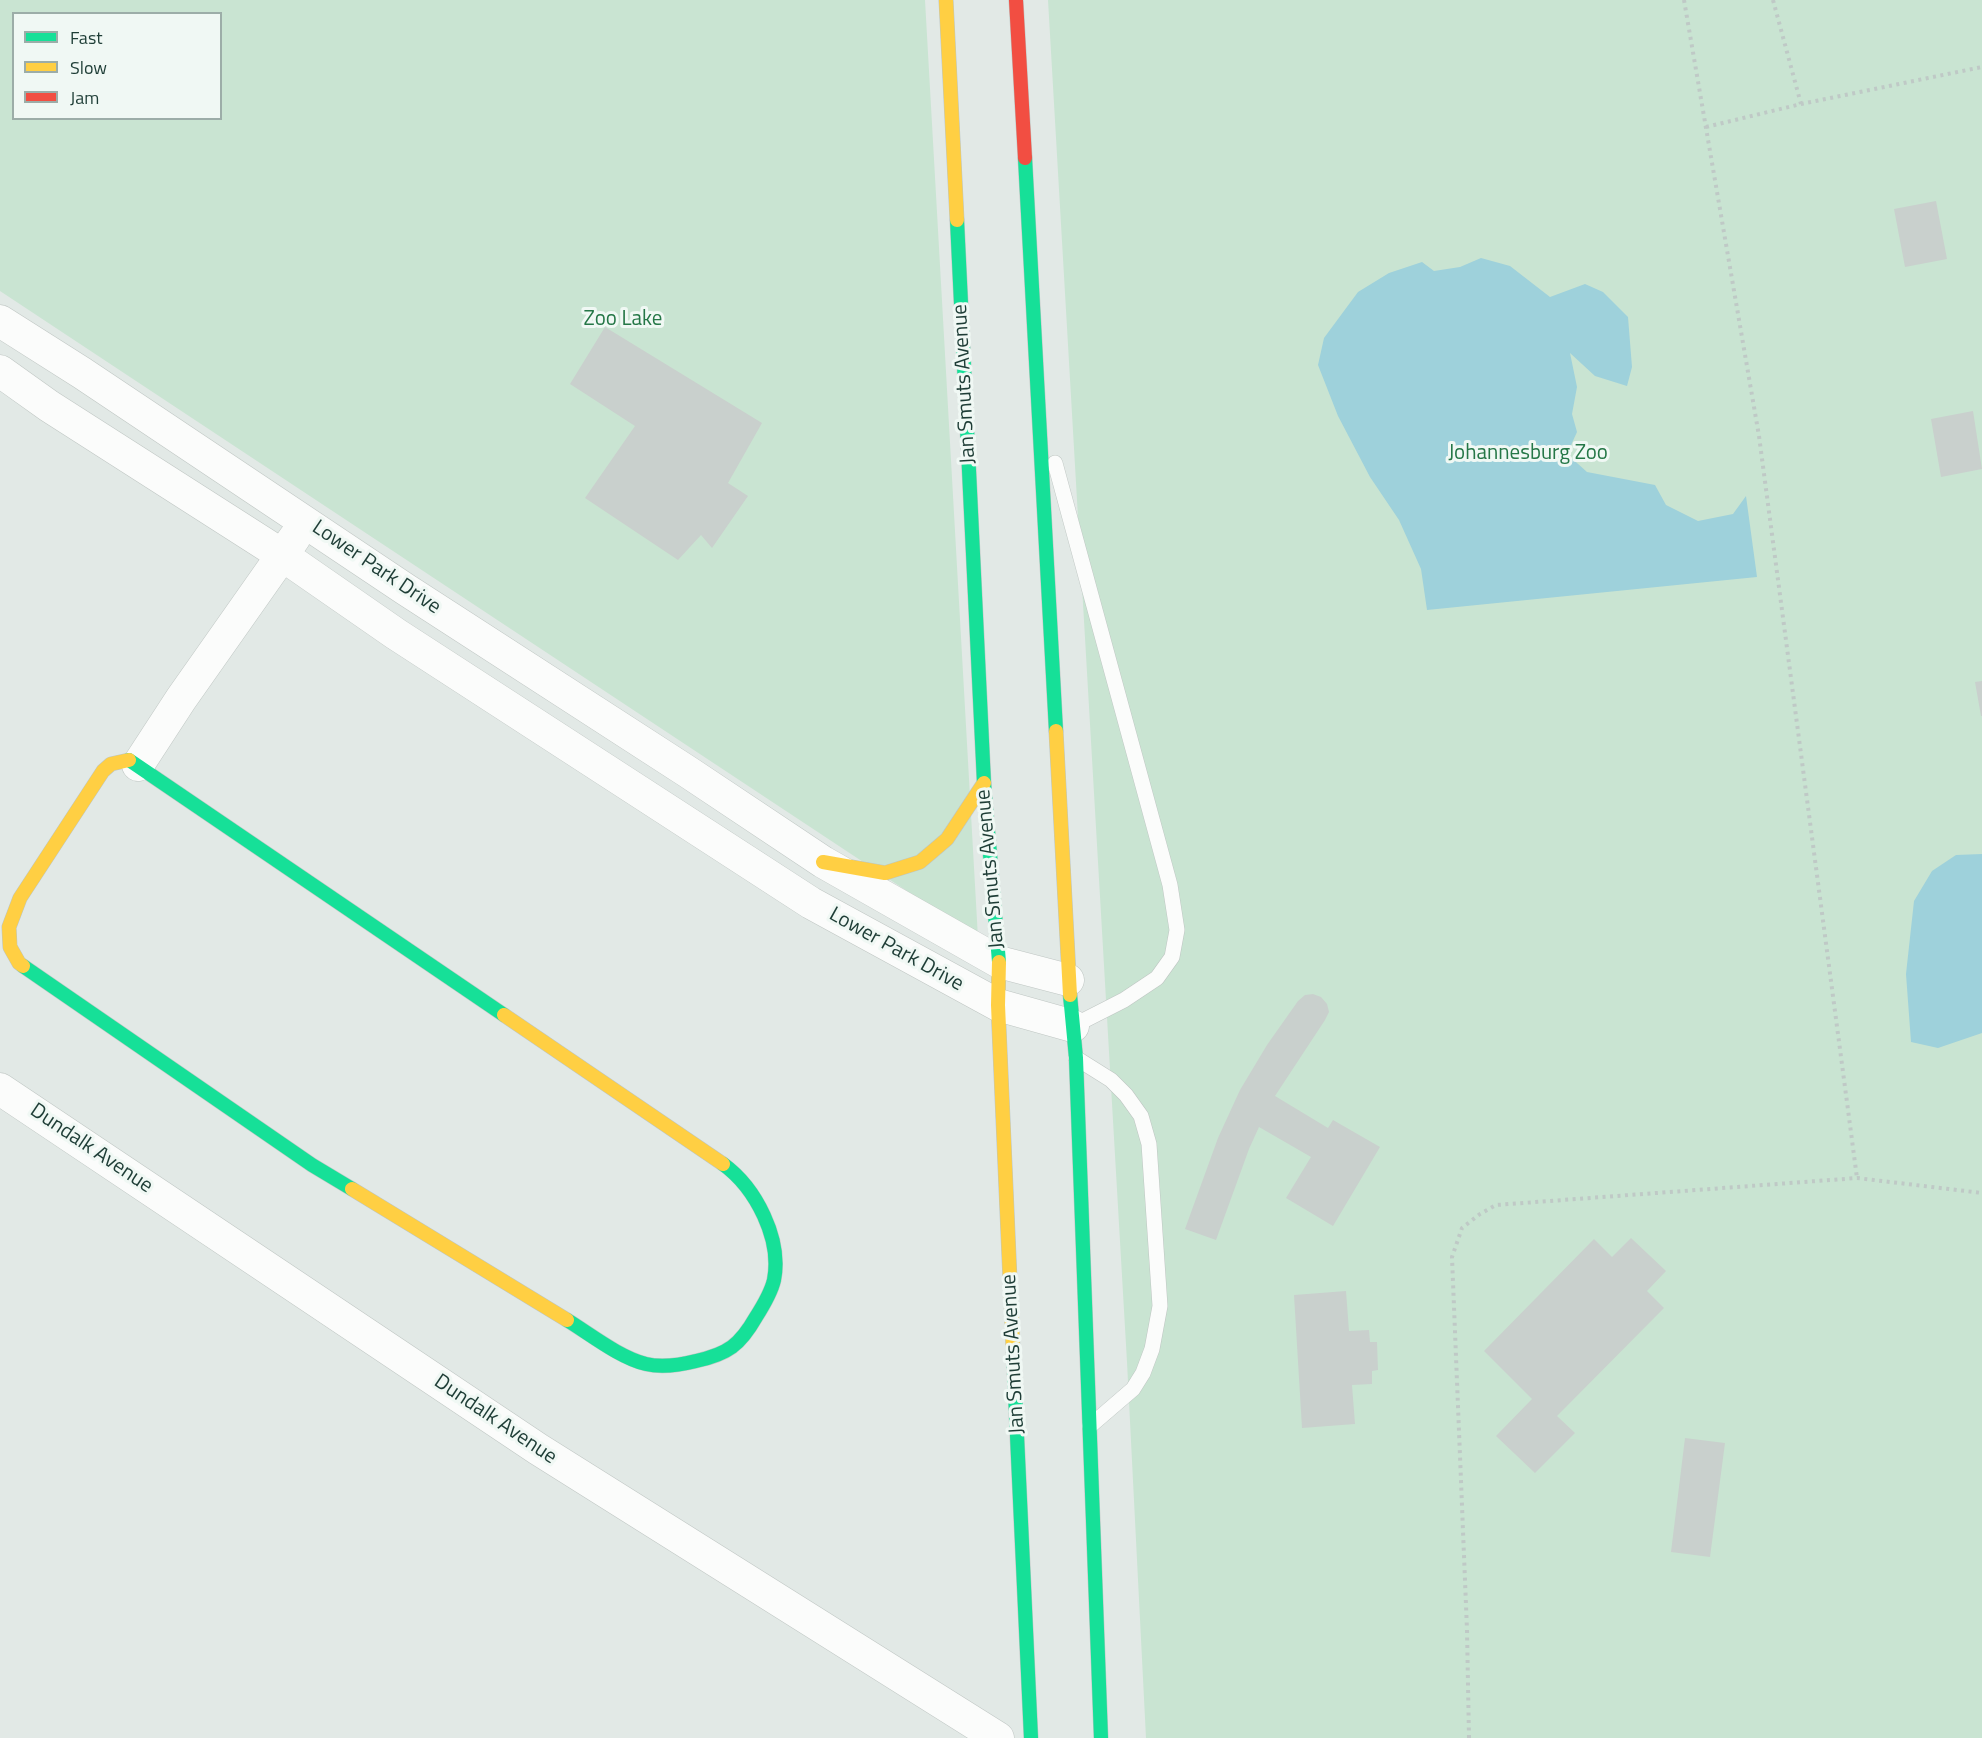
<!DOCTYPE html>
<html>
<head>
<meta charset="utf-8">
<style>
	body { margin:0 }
	#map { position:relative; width:1982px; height:1738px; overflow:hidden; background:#e2e9e6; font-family:"Titillium Web",sans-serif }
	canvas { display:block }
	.legend { position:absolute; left:12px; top:12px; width:210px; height:108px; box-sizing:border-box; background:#f0f8f4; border:2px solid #9cada8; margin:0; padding:8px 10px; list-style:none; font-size:18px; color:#1e3d36 }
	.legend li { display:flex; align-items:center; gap:12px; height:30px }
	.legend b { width:30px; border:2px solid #9cada8 }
</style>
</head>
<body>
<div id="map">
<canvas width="1982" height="1738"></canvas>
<ul class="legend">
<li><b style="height:8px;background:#16e098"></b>Fast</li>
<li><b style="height:8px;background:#ffcf43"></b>Slow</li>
<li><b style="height:8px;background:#f24e42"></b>Jam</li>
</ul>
</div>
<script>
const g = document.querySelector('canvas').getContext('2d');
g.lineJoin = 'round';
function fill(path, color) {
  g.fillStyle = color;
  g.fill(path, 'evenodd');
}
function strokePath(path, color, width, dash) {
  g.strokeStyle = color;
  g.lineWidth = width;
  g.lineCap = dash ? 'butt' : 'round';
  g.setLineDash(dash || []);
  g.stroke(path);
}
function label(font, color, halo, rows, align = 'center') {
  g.font = font + ' "Titillium Web",sans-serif';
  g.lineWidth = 6;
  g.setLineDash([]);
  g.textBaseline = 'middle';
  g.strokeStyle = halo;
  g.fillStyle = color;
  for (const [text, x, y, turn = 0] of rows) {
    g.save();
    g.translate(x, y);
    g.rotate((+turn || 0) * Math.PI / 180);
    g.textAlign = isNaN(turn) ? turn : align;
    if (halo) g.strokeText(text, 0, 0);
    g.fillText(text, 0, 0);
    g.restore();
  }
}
const green = new Path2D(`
	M0,0H925L978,938L0,291ZM14,14H220V118H14Z
	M1048,0H1982V1738H1146L1127,1362Z`);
const water = new Path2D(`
	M1481,258L1510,266L1550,297L1585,284L1603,292L1628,317L1632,367L1627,386L1595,376L1570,353L1577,387L1572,414L1577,432L1567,454L1587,472L1655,485L1666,505L1698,521L1733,514L1746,496L1757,577L1427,610L1421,569L1399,520L1370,477L1359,456L1338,416L1318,365L1324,338L1358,292L1389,273L1422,262L1434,271L1460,267Z
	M1982,854V1033L1938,1048L1911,1042L1906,974L1914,901L1932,871L1956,855Z`);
const building = new Path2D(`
	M1936,201L1947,259L1905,267L1894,209Z
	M605,327L762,423L728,483L748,496L712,548L701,535L678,560L585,498L635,426L570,384Z
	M1973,411L1982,469L1941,477L1931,419Z
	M1982,681V716H1981L1975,682Z
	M1313,994L1321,997L1327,1004L1329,1012L1325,1020L1275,1096L1328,1128L1333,1120L1380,1147L1333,1226L1286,1198L1311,1157L1259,1127L1249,1149L1216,1240L1185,1229L1218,1138L1240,1090L1267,1045L1298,1001L1305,995Z
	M1631,1238L1666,1271L1647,1291L1664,1308L1557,1416L1575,1433L1535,1473L1496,1436L1532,1399L1484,1351L1594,1239L1612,1257Z
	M1346,1291L1349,1331L1369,1330L1370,1342H1377L1378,1370L1372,1371V1384L1352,1385L1355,1424L1302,1428L1294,1295Z
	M1685,1438L1725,1443L1710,1557L1671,1552Z`);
const path = new Path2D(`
	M1684,0L1759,436L1857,1178
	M1773,0L1801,104
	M1706,127L1801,104L1982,67
	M1469,1738L1467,1630L1452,1257L1462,1228L1480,1214L1496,1205L1857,1178L1982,1193`);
const lane = new Path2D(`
	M1055,463L1170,885L1177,930L1172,957L1157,978L1124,1000L1073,1026
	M1076,1058L1111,1080L1126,1095L1141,1116L1149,1144L1160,1306L1152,1349L1143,1373L1133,1389L1090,1426`);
const street = new Path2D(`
	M0,321L82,373L405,589L688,772L823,862L999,962L1068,980
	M0,371L49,406L282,555L396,634L811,903L998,1005L1073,1026
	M138,765L181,699L295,537
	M0,1089L538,1449L998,1738`);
const fast = new Path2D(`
	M1025,158L1056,731
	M957,220L984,783L999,962
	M129,760L504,1015
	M23,966L312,1165L352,1189
	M1070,995L1076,1058L1101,1738
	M567,1320C590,1334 620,1358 646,1364C663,1368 680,1365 696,1361C728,1354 740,1345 756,1317C763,1306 771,1293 774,1280C782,1239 756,1188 723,1164
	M1013,1349L1031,1738`);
const slow = new Path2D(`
	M946,0L957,220
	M1056,731L1070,995
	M823,862L885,873L920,862L947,839L984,783
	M999,962L998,1005L1013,1349
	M23,966L19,963L10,947L9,927L20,898L103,771L111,764L129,760
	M504,1015L723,1164
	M352,1189L567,1320`);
const jam = new Path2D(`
	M1016,0L1025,158`);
const parkNames = [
	["Zoo Lake",623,320],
	["Johannesburg Zoo",1528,454]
];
const streetNames = [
	["Jan Smuts Avenue",965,384,-93],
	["Lower Park Drive",376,568,34],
	["Jan Smuts Avenue",991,869,-95],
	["Lower Park Drive",896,950,29],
	["Dundalk Avenue",91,1149,34],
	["Jan Smuts Avenue",1014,1354,-93],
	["Dundalk Avenue",495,1420,34]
];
fill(green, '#c9e4d2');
fill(water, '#9ed1db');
fill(building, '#c9d0cd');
strokePath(lane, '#bfc6c3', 16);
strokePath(street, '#bfc6c3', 33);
strokePath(fast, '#bdc6c3', 15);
strokePath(slow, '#bdc6c3', 15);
strokePath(jam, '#bdc6c3', 15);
strokePath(path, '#bfc9c6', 4, [3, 4.5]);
strokePath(lane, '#fbfcfb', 15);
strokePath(street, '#fbfcfb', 32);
strokePath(fast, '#16e098', 14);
strokePath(slow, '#ffcf43', 14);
strokePath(jam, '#f24e42', 14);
label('21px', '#257747', '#f0f8f4', parkNames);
label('21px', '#1e3d36', '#f0f8f4', streetNames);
</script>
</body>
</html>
